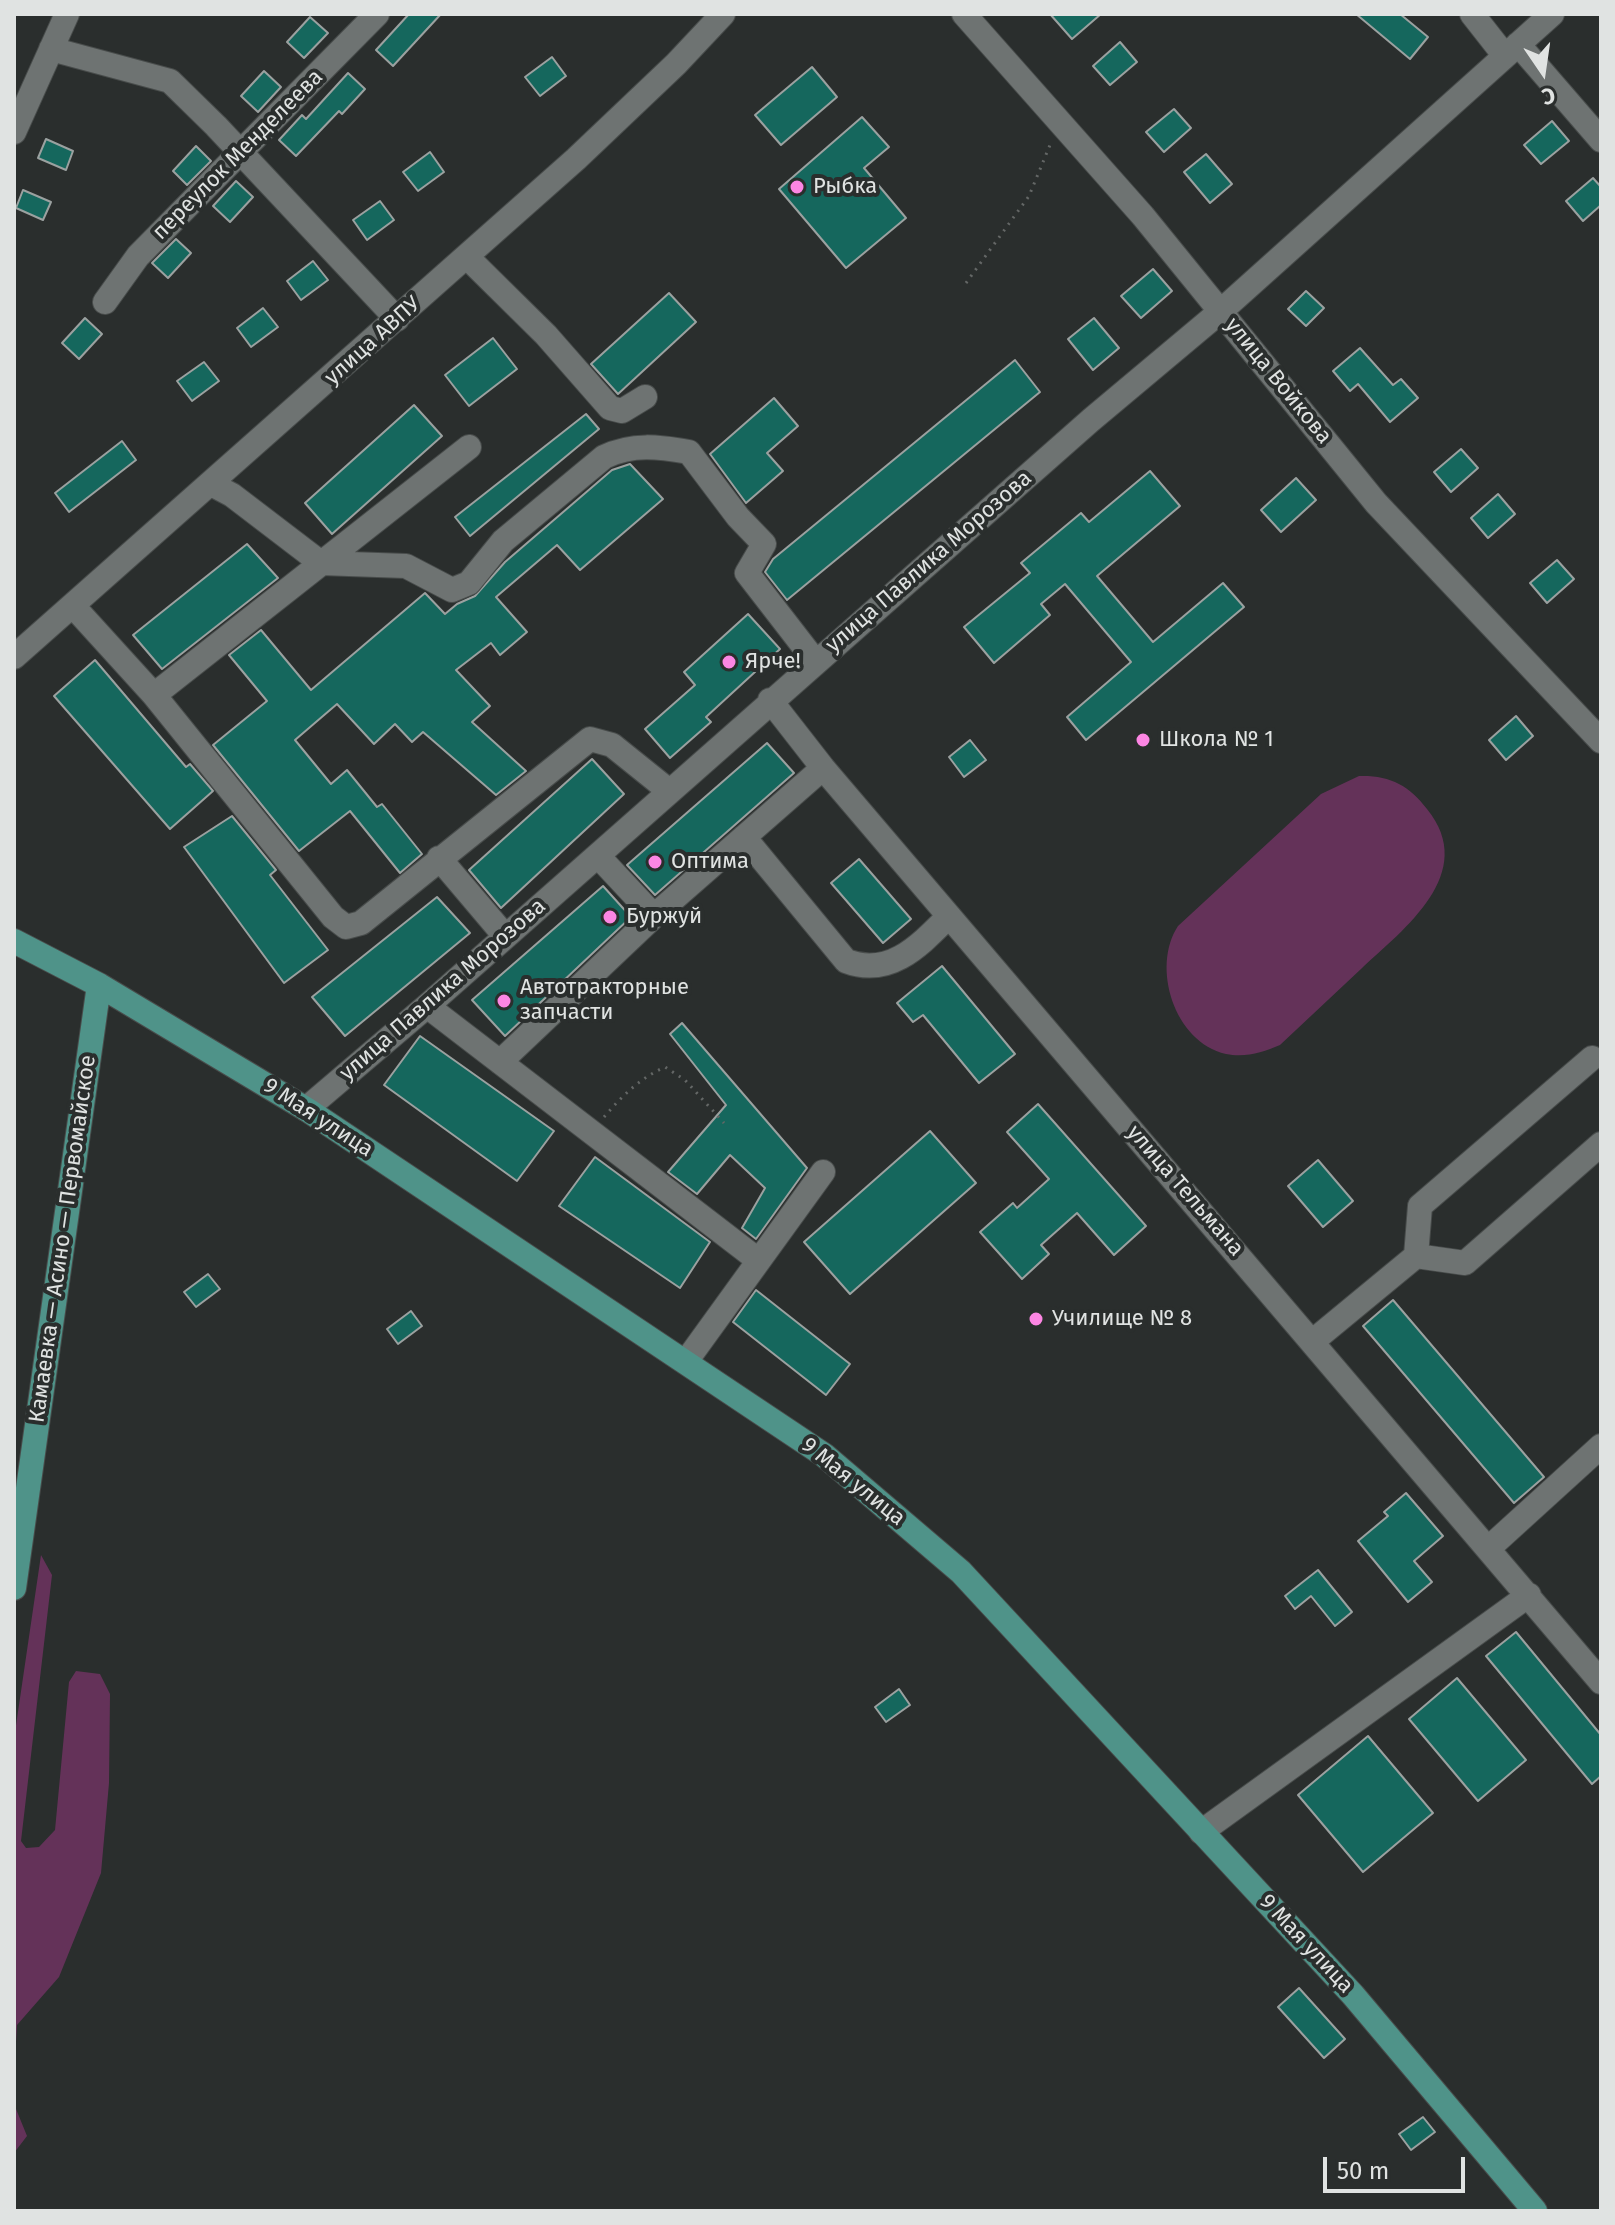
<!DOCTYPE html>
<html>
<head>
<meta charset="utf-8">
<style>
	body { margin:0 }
	#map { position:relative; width:1615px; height:2225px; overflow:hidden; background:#2a2e2d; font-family:"Fira Sans",sans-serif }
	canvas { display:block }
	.frame { position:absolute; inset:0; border:16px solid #e0e3e2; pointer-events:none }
	.north { position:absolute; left:1503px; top:32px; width:80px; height:80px; -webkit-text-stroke:6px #2a2e2d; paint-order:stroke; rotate:167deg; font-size:22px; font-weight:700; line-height:32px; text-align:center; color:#e0e3e2 }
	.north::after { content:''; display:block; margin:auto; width:28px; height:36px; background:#e0e3e2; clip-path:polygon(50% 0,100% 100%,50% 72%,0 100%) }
	.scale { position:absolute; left:1323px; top:2157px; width:142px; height:36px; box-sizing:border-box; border:4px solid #e0e3e2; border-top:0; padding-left:10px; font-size:24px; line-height:28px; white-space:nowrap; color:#e0e3e2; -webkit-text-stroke:6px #2a2e2d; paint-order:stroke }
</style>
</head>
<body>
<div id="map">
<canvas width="1615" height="2225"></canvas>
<div class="frame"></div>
<div class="north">С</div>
<div class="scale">50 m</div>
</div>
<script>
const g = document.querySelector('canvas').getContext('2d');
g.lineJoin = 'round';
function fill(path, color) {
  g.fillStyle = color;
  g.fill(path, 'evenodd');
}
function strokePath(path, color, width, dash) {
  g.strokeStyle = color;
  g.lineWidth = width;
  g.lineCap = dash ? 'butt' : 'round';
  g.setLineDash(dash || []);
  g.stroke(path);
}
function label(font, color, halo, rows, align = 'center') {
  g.font = font + ' "Fira Sans",sans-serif';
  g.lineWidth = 8;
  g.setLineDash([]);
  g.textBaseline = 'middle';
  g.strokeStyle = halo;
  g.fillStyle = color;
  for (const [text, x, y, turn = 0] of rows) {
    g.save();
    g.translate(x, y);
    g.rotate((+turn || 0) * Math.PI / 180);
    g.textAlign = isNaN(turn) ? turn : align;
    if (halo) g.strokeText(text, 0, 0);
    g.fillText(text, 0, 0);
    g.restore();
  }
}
const green = new Path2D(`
	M1359,776C1389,775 1409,785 1427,809C1479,873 1404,929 1361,969C1334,994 1307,1020 1280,1045C1263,1052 1246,1058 1226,1054C1174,1042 1151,967 1178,926L1321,794Z
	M41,1555L52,1575L21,1841L26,1848L39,1847L55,1830L69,1682L76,1671L100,1674L110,1694L109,1783L101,1873L59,1977L17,2025L14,2075V1739Z
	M14,2104L27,2136L14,2153Z`);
const building = new Path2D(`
	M409,14H441L393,66L376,50Z
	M1050,14H1101L1072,39Z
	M1356,14H1400L1428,37L1410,59Z
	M310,17L328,33L304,58L287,42Z
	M1120,42L1137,62L1110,85L1093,66Z
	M552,57L566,76L540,96L525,77Z
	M812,67L837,97L781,145L755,115Z
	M264,71L281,87L258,112L241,96Z
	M348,73L365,89L342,114L339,111L296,156L279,140L302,115L306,119Z
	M1174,109L1191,128L1164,152L1146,132Z
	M862,117L889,147L864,168L906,218L846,268L779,189Z
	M1552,121L1569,141L1541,164L1524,145Z
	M46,139L73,151L66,170L38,158Z
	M196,146L211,161L187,185L173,171Z
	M430,152L444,172L418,191L403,172Z
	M1206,154L1232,184L1210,203L1184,172Z
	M1593,178L1601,187V205L1583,221L1566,201Z
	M236,181L253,197L230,222L213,206Z
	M23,190L51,202L43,220L16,208Z
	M380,201L394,220L367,240L353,220Z
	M176,239L191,253L168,278L152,263Z
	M313,261L328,280L301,300L287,281Z
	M1153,269L1172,291L1141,318L1121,296Z
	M1306,291L1324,308L1306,326L1288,309Z
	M669,293L696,322L618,394L591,364Z
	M263,308L278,327L251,347L237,328Z
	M85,318L102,334L79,359L62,343Z
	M1094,318L1119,348L1093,370L1068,339Z
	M493,338L517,369L469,406L445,375Z
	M1360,348L1393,385L1401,379L1418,398L1390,422L1358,384L1350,391L1333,371Z
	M1015,360L1040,392L787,600L765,572L773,559Z
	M204,362L219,381L192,401L177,381Z
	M774,398L798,426L767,453L783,471L746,503L710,454Z
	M414,405L442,436L332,534L305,503Z
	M586,414L599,429L470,536L455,517Z
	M122,441L136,460L69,512L55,493Z
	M1461,449L1478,468L1451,492L1434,472Z
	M630,464L663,499L580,570L557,545L496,597L527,632L500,655L491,643L456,670L490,706L472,722L526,771L496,795L423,732L412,742L395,724L374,744L337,704L295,740L331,784L347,770L377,807L382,804L422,854L400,873L350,811L299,851L213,745L267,701L229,655L261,630L311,690L425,593L445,614L457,604L475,596L505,562L612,470Z
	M1150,471L1180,506L1097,576L1153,642L1223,583L1244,607L1086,740L1067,717L1131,662L1065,584L1041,604L1050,615L994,663L964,627L1030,573L1021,563L1081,513L1089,522Z
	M1296,478L1316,500L1281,532L1261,510Z
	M1498,494L1515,514L1488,538L1471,518Z
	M247,544L278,578L162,669L133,635Z
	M1557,560L1574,579L1547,603L1530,583Z
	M748,614L780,649L706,717L711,722L670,758L645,729L695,685L684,672Z
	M95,660L186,767L190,764L213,791L170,829L54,696Z
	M1516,716L1533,736L1506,760L1489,740Z
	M970,740L986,760L964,777L949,757Z
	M767,743L794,773L655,895L627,865Z
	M592,759L624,794L501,908L469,870Z
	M232,816L276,870L270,875L328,950L284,983L184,847Z
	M859,859L911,919L883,943L831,883Z
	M603,886L631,917L505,1036L472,1000Z
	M437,897L470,933L345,1036L312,997Z
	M942,966L1015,1054L979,1083L923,1015L913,1022L897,1003Z
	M682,1023L807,1168L756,1239L742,1228L765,1188L730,1155L697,1194L668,1172L726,1105L670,1034Z
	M420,1036L554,1131L517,1181L384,1085Z
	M1038,1104L1146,1226L1114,1255L1077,1213L1041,1245L1049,1254L1022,1279L980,1232L1013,1203L1017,1208L1049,1179L1007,1132Z
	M930,1131L976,1183L850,1294L804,1242Z
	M595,1157L710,1242L680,1288L559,1206Z
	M1318,1160L1353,1201L1323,1227L1288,1186Z
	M208,1274L220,1289L196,1307L184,1292Z
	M756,1290L850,1364L826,1395L733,1322Z
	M1393,1300L1544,1477L1514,1503L1363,1326Z
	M411,1311L422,1326L398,1344L387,1329Z
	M1406,1493L1443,1536L1414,1561L1432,1582L1408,1602L1358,1541L1388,1516L1384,1512Z
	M1318,1570L1352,1612L1335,1626L1311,1596L1295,1609L1285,1596Z
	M1516,1632L1601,1735V1776L1592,1784L1486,1656Z
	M1457,1678L1526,1760L1478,1801L1409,1719Z
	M899,1689L910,1705L886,1722L875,1707Z
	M1368,1736L1433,1813L1363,1872L1298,1795Z
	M1299,1988L1345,2039L1324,2058L1278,2007Z
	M1423,2117L1435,2132L1411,2150L1399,2134Z`);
const path = new Path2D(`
	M966,283L1029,196L1050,145
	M604,1117C622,1096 640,1078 665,1067L685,1080L724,1123`);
const minor = new Path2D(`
	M964,14L1143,216L1376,503L1601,741
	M1472,14L1505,56
	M1518,44L1601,140
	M51,49L170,81L216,126L397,319
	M14,132L67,14
	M467,257L546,335L610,408L622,411L645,397
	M105,302L138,256L377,14
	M213,485L232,495L321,563L406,566L452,590L469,583L503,541L604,457C633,443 659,447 689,452L738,517L764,544L747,573L815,661
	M74,607L154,695L333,917L346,927L361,923L590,739L612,745L668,790
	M14,657L576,159L676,64L723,14
	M154,695L469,447
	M770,700L823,768L1601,1682
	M744,837L846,961C890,978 920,945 949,916
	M598,856L654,916
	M439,858L505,936
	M427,1006L758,1260
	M500,1062L654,916L823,768
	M306,1109L427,1006L1091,420L1221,311L1552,14
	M1416,1256L1465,1263L1601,1144
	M1313,1341L1416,1256L1420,1206L1592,1058
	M687,1360L823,1172
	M1490,1547L1601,1446
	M1201,1832L1529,1595`);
const major = new Path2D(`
	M14,941L99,985L306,1109L824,1455L961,1572L1353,1995L1535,2211
	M14,1588L99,985`);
const markers = [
	[797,187,8,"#fc86e3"],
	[729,662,8,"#fc86e3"],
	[1143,740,8,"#fc86e3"],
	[655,862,8,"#fc86e3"],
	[610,917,8,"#fc86e3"],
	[504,1001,8,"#fc86e3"],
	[1036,1319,8,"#fc86e3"]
];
const streetNames = [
	["переулок Менделеева",238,155,-45],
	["улица АВПУ",373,341,-42],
	["улица Войкова",1278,381,51],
	["улица Павлика Морозова",929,562,-41],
	["улица Павлика Морозова",443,990,-41],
	["9 Мая улица",318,1118,33],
	["улица Тельмана",1185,1191,49],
	["Камаевка — Асино — Первомайское",63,1239,-82],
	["9 Мая улица",853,1482,39],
	["9 Мая улица",1306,1944,47]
];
const poiNames = [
	["Рыбка",813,187],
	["Ярче!",745,662],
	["Школа № 1",1159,740],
	["Оптима",671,862],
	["Буржуй",626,917],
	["Автотракторные",520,988],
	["запчасти",520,1013],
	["Училище № 8",1052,1319]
];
fill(green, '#643259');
fill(building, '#15675d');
strokePath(building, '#9ba1a0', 2);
strokePath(minor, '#484c4b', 26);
strokePath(major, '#484c4b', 26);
strokePath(path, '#646766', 3, [2, 6]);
strokePath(minor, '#6e7372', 24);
strokePath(major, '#4f9389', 24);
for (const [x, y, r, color] of markers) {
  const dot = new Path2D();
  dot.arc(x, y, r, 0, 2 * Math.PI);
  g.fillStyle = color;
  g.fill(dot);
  strokePath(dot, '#2a2e2d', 3);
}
label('22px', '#e0e3e2', '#2a2e2d', streetNames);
label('22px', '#e0e3e2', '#2a2e2d', poiNames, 'left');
</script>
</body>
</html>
